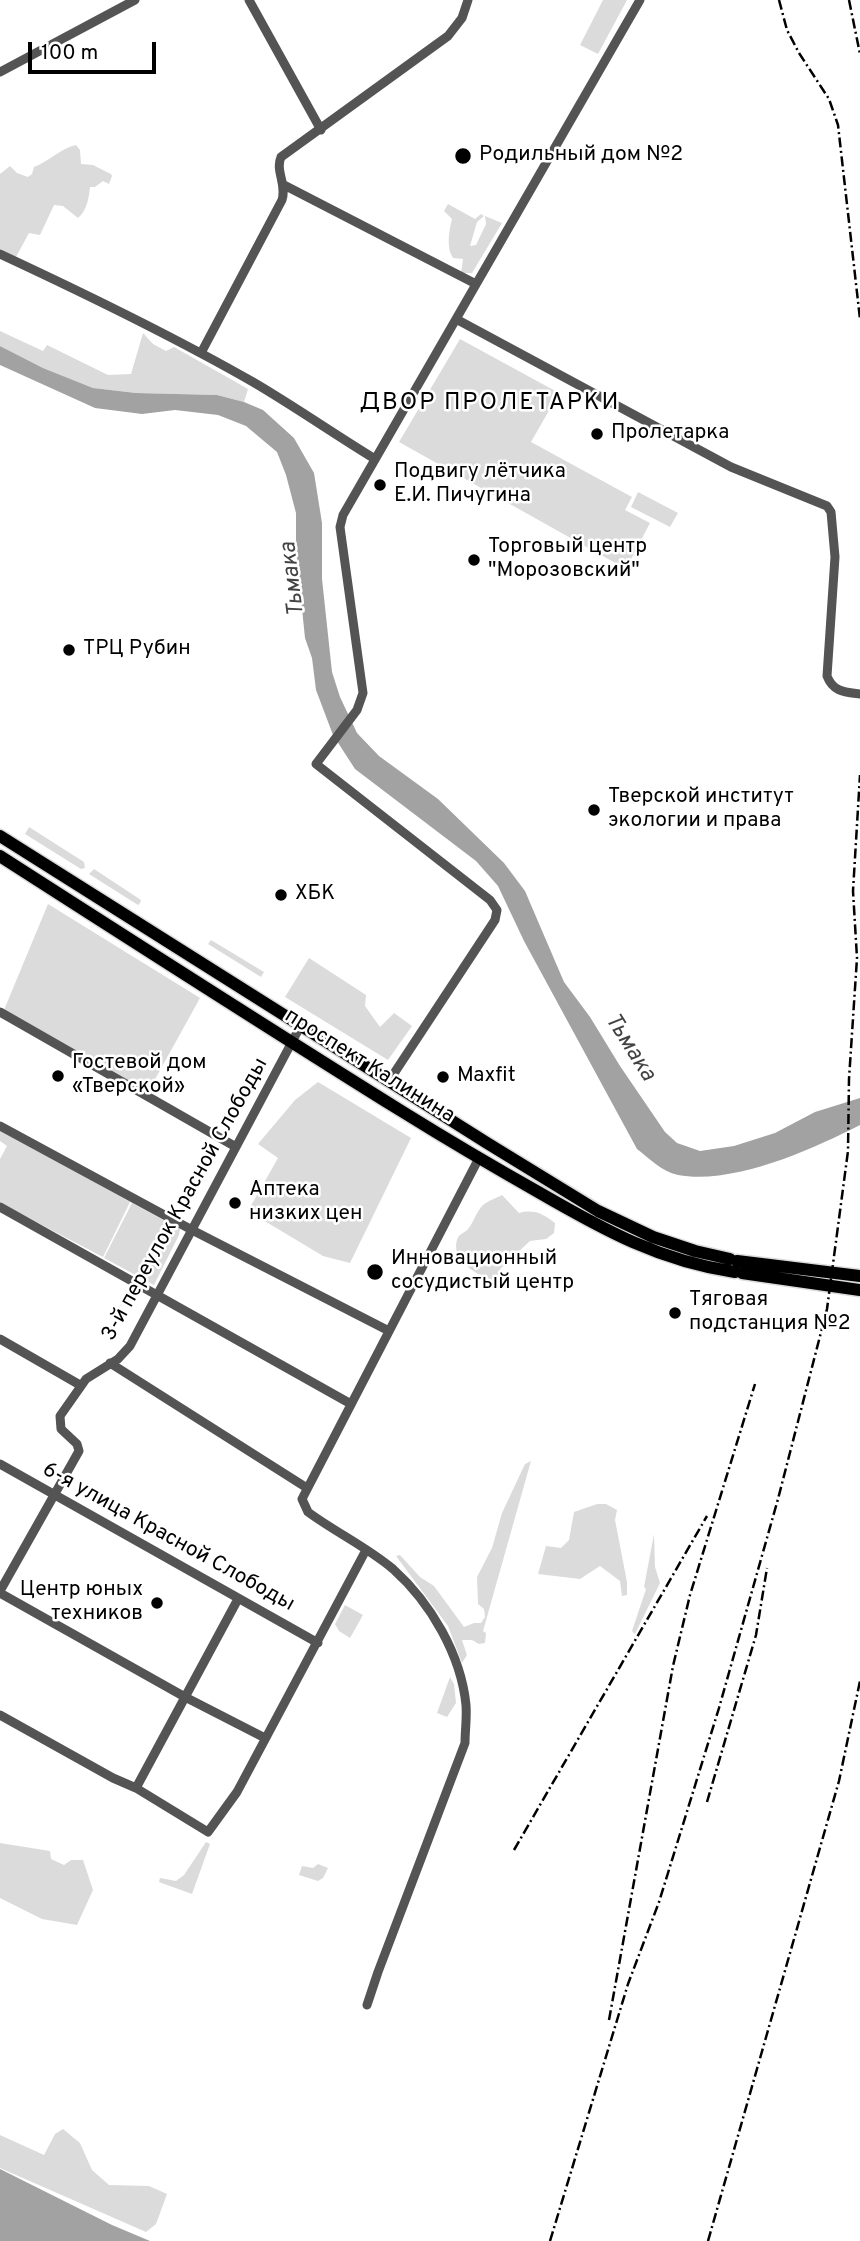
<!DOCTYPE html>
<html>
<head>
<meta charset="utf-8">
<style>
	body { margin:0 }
	#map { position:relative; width:860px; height:2241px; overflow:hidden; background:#fff; font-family:Overpass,sans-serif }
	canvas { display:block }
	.scale { position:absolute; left:28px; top:42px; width:128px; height:32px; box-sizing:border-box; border:4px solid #000; border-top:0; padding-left:9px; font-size:21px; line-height:24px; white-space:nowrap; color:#000; -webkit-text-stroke:5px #fff; paint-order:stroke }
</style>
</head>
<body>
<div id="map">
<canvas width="860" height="2241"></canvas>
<div class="scale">100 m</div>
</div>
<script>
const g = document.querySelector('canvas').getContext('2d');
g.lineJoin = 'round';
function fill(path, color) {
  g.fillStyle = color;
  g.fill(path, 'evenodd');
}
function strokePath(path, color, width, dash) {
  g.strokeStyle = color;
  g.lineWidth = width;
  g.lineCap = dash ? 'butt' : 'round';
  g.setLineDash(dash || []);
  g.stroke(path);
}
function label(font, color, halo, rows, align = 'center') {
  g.font = font + ' Overpass,sans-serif';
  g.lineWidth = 5;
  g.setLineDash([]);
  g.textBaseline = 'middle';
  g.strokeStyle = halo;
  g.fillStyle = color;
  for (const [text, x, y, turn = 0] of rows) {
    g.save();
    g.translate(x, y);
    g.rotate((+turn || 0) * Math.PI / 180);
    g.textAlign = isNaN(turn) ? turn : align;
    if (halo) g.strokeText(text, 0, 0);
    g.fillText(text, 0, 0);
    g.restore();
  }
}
const green = new Path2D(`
	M603,0H627L598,54L580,45Z
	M76,145L80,150L81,164L93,165L111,174L112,176L109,184L103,181L95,187H90C89,197 87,211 78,218L63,206L54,205L40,235L29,233L16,257L0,252V174L10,166L17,173L28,177L32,174L34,167C50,161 59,149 76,145Z
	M448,204L475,219L481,214L484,216L477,222L470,246L476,245L486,224L485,216L502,223L472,273H461L463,259L453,258C446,248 449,231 452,219L444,211Z
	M0,331L43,351L47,345L108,375L131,374L143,333L153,344L166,351L174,347L248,389L244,402L217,395L136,393L93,388L43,368L0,346Z
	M460,339L559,393L531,442L632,497L625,510L650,523L626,569L399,442Z
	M638,492L678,513L670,527L631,507Z
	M29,827L84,862L85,868L81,869L25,834Z
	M94,869L141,900L140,903L138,905L89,874Z
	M48,904L200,998L148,1092L4,1010Z
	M211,940L264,972L261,977L208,944Z
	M309,958L366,995L365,1006L380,1027L394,1013L412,1026L388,1060L285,997Z
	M318,1082L411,1138L350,1263L323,1256L248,1211L278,1158L258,1144L295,1100Z
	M0,1129L130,1202L103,1257L0,1203V1159L7,1146L0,1141Z
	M502,1195L519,1213C535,1209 543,1214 555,1223L554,1233L546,1239L530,1241L500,1269L505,1276L503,1283L492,1284L489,1279C475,1274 451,1259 457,1240C458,1234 465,1233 468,1229C474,1222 476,1212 483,1205C488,1201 496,1198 502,1195Z
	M132,1203L180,1229L179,1235L154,1285L104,1258Z
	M531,1461L483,1631L486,1633L485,1643L479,1644L472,1640H462L467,1655L462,1663L448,1626L396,1556L400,1555L420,1577L434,1586L464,1627L474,1623H481L485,1617L484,1609L478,1604L477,1577L492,1548L502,1513L525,1464Z
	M597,1504H606L617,1510L615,1520L627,1582V1595L622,1596L620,1581L600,1566L580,1579L538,1574L546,1546L561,1548L569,1540L574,1512Z
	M654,1534L655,1567L660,1583L635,1634L632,1631L646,1589L644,1587Z
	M345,1605L363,1615L350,1638L339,1631L335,1624Z
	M450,1677L454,1684L456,1703L447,1717L437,1713Z
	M206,1842L210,1844L192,1894L159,1882L160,1878L176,1881L184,1875Z
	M0,1843L50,1851L51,1859L64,1865L71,1860H83L93,1890L77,1925L42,1919L0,1898Z
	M318,1864L328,1868L323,1878L318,1881L299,1875L302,1866L313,1868Z
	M63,2129L80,2143L92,2170L109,2185L149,2186L167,2194L156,2224L146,2232L0,2168V2135L44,2155L55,2134Z`);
const water = new Path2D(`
	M0,346L43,368L93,388L136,393L217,395L244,402L263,410L294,438L314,473L322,523V579L332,672L340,697L357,733L379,756L438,799L504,863L525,891L564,982L590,1017L620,1066L665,1132L677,1143L700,1151L734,1146L775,1133L815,1112L860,1098V1125C811,1150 733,1185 678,1175C661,1171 650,1159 637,1149L524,941L498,886L476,861L355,769L333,735L316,690L312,658L305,638L296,550V513L286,475L277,452L246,426L218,415L175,410L142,414L95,408L0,365Z
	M0,2169L112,2225L150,2241H0Z`);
const minor = new Path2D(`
	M249,0L321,130
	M0,72L135,0
	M284,185L476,284
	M0,254C86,294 171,335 253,382C294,406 334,434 375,459
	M456,319L731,467L827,506L831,512L835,557L827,676C833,692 845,692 860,694
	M201,353L282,200C287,184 275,171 281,157L448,36L462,18L468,0
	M0,1012L236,1147
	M389,1081L495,920L497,910L490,900L316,764L357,710L363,693L340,527L343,515L640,0
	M0,1126L192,1230L389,1331
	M0,1207L351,1404
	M0,1339L80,1385
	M110,1363L307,1488
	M0,1464L318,1643
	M0,1591L79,1451L77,1444L61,1429L60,1416L86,1379L118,1359L130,1346L301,1025
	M0,1593L185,1697L265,1738
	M0,1715L113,1778L136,1788L208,1832L237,1792L366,1550
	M136,1788L238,1599
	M367,2005L378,1972L465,1743C465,1731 467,1718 466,1705C461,1655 431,1603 393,1569C367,1547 335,1532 308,1512L302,1499L479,1158`);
const major = new Path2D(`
	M0,836L487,1143L598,1211L653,1237L695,1251L730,1259
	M0,856C134,942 268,1028 403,1112C448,1140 494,1167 540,1193C604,1230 660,1261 735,1272
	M737,1261L860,1276
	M742,1273L860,1290`);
const rail = new Path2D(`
	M779,0L787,30L799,53L829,99L838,125L860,319
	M849,0L860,54
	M707,1802L756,1635L767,1568
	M514,1850L707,1516
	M609,2020L673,1666L690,1595L755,1384
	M550,2241L628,1984L659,1902L719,1708L778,1499L827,1309L848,1151L849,1079L857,958L853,891L860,775
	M708,2241L839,1781L860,1681`);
const markers = [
	[463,156,9,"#000"],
	[597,434,7,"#000"],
	[380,485,7,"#000"],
	[474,560,7,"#000"],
	[69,650,7,"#000"],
	[594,810,7,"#000"],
	[281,895,7,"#000"],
	[58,1076,7,"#000"],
	[443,1077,7,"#000"],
	[235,1203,7,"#000"],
	[375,1272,9,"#000"],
	[675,1313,7,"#000"],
	[157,1603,7,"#000"]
];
const poiNames = [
	["Родильный дом №2",479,156],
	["Пролетарка",611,434],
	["Подвигу лётчика",394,473],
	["Е.И. Пичугина",394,497],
	["Торговый центр",488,548],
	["\"Морозовский\"",488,572],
	["ТРЦ Рубин",83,650],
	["Тверской институт",608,798],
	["экологии и права",608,822],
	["ХБК",295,895],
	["Гостевой дом",72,1064],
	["«Тверской»",72,1088],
	["Maxfit",457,1077],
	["Аптека",249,1191],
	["низких цен",249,1215],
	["Инновационный",391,1260],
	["сосудистый центр",391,1284],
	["Тяговая",689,1301],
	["подстанция №2",689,1325],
	["Центр юных",143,1591,"right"],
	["техников",143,1615,"right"]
];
const streetNames = [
	["проспект Калинина",369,1067,32],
	["3-й переулок Красной Слободы",186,1200,-61],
	["6-я улица Красной Слободы",168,1538,29]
];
const waterNames = [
	["Тьмака",294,579,-97],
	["Тьмака",629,1048,58]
];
const quarterNames = [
	["ДВОР ПРОЛЕТАРКИ",490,404]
];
fill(green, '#dbdbdb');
fill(water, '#a2a2a2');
strokePath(major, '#dbdbdb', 15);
strokePath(minor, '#545454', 9);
strokePath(major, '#000', 12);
strokePath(rail, '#000', 2.5, [10, 3.5, 2, 3.5]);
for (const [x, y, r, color] of markers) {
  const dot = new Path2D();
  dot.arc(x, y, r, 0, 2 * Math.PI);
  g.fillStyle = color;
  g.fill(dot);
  strokePath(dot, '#fff', 2.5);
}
label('21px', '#000', '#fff', poiNames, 'left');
label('21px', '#000', '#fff', streetNames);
label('italic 23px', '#434343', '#fff', waterNames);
g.letterSpacing = '2px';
label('24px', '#000', '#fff', quarterNames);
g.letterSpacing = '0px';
</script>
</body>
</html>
